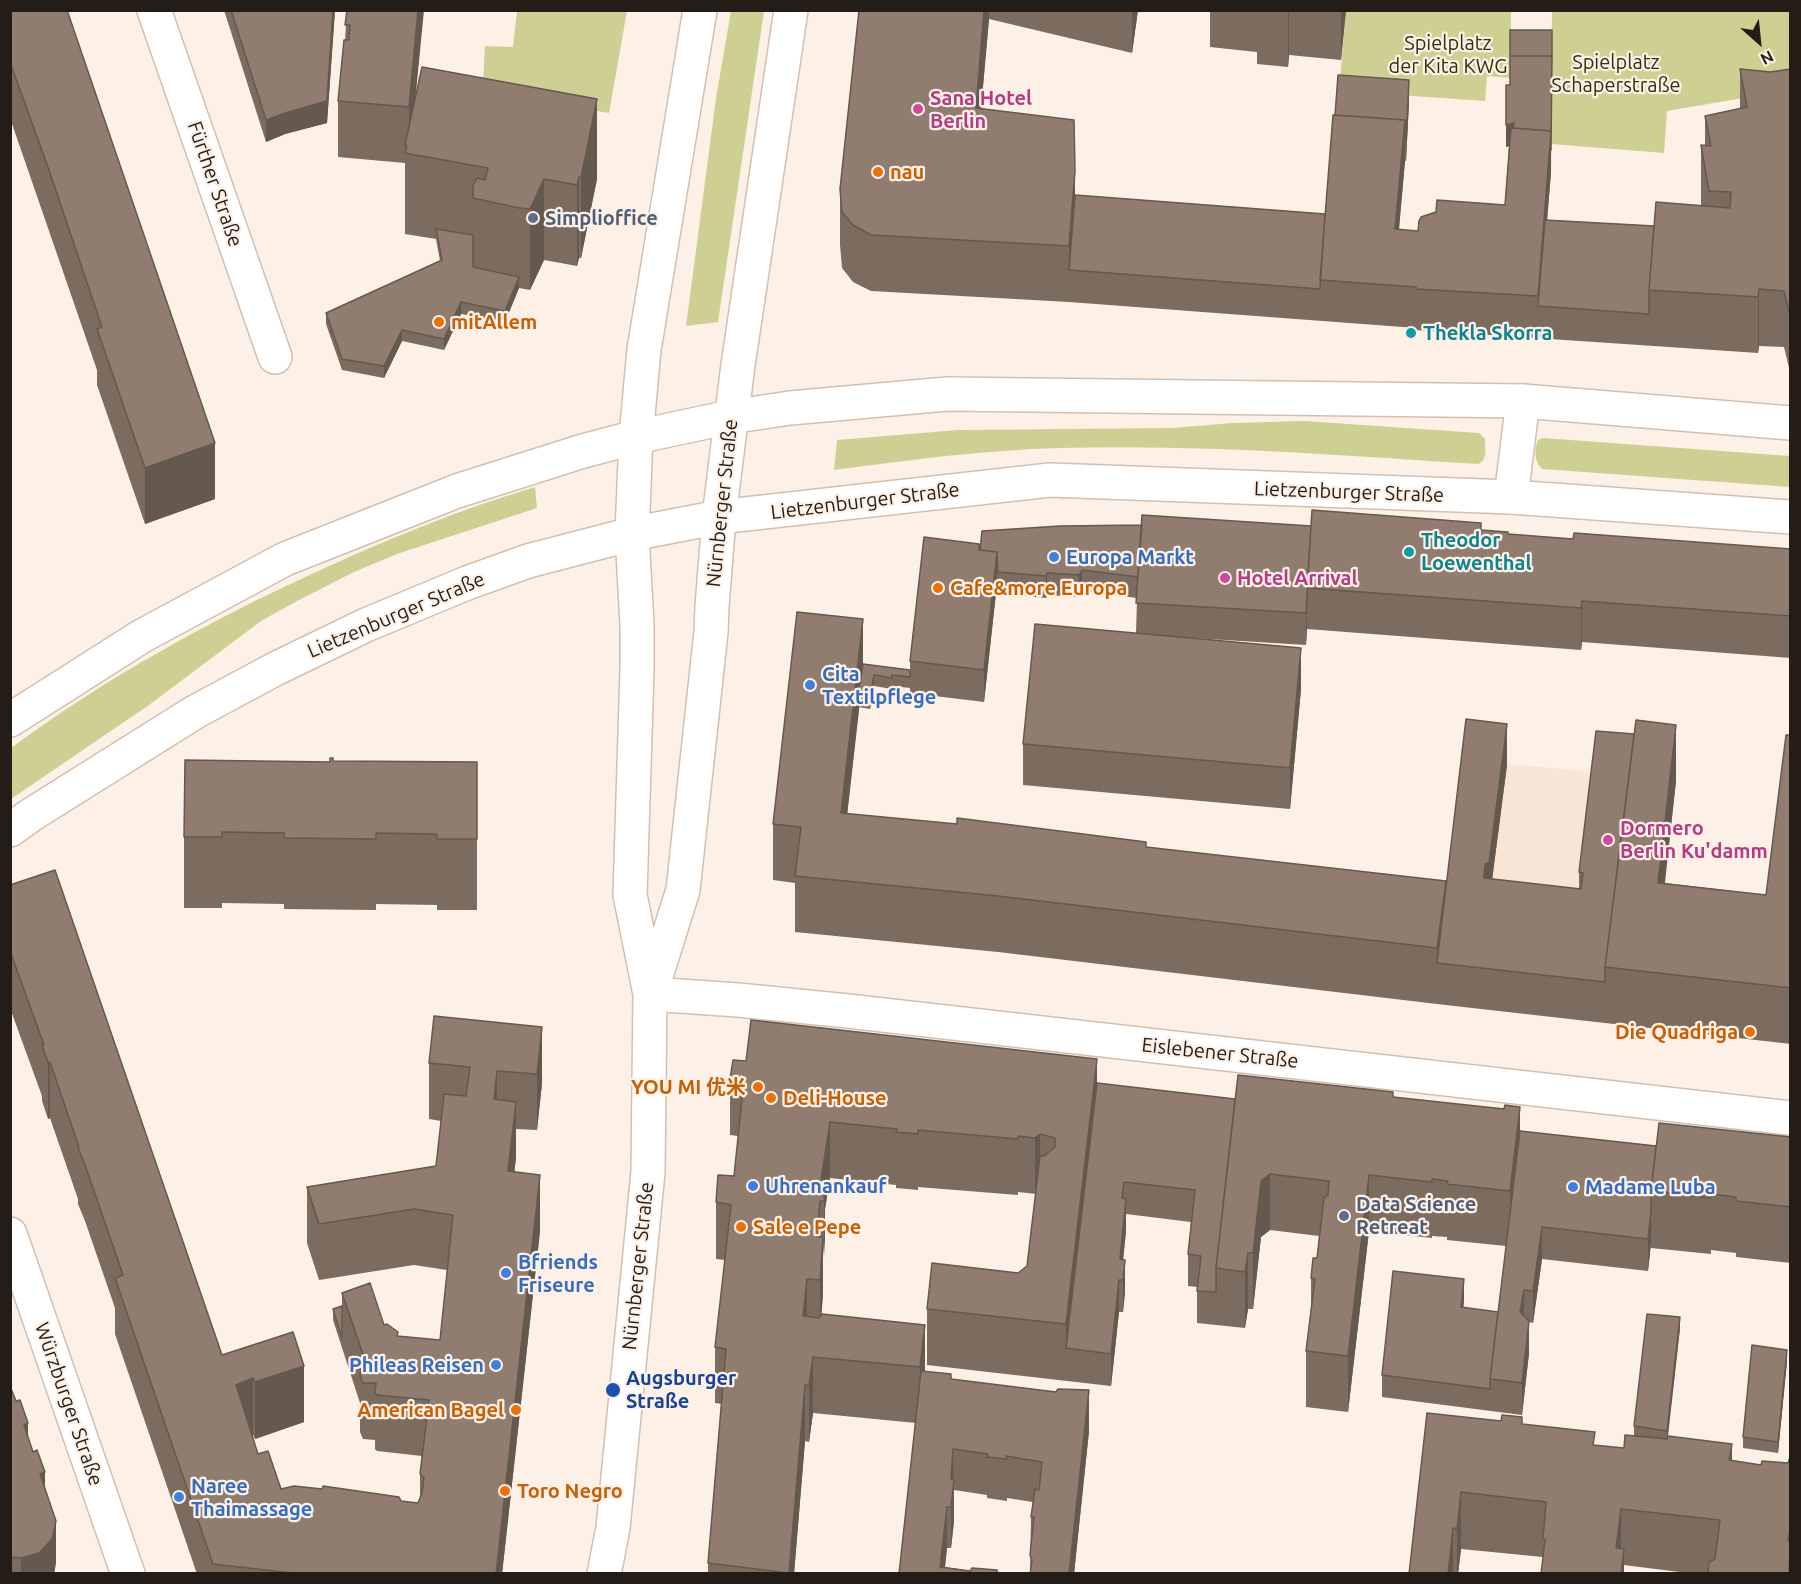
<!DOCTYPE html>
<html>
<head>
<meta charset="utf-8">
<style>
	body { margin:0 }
	#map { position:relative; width:1801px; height:1584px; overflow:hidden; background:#fdf1e7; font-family:Ubuntu,sans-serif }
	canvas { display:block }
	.frame { position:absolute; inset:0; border:12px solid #241d17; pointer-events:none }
	.north { position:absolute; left:1729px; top:12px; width:60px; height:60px; -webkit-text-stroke:4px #fdf1e7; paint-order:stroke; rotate:153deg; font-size:16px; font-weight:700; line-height:24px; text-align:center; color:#241d17 }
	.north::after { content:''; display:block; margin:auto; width:21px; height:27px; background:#241d17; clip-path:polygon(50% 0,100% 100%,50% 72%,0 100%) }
</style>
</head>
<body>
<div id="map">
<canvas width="1801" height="1584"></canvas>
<div class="frame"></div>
<div class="north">N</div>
</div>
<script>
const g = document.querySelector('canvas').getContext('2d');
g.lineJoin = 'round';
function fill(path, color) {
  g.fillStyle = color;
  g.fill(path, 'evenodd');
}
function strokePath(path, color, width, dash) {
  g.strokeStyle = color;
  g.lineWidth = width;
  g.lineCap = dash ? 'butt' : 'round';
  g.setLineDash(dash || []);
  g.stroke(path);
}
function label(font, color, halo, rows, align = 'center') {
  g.font = font + ' Ubuntu,"Noto Sans SC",sans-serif';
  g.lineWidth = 4.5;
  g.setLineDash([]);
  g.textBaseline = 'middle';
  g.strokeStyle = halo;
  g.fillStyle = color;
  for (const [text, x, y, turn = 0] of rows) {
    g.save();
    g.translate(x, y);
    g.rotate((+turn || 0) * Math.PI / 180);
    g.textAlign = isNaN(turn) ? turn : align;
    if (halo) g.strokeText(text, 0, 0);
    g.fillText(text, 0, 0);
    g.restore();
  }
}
const commercial = new Path2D(`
	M1466,760L1636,776L1605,1023L1437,1004Z`);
const green = new Path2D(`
	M517,11H627L609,113L494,94L483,83L485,46L513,47Z
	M731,11H764L718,322L686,326L716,98Z
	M1346,11H1511L1510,78L1487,76L1485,101L1339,91Z
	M1552,11H1790V90L1667,111L1664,153L1551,144Z
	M1304,421L1479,433L1485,439C1485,448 1488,460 1478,464C1339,455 1200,444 1060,448C984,450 909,460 834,470L837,440L958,430L1172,428L1233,423Z
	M1543,438L1790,456V487L1542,469C1534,462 1534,449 1538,440Z
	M535,487L537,508L397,554L354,572L297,601L261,621L149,705L11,799V748C106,678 207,622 314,573C387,539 459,510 535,487Z`);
const minor = new Path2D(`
	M154,10L275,357
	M1511,497L1523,401
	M651,992L683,890L711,632L712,607L719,517
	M650,994L738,1000L848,1011L1790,1118
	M10,1234L128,1574
	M604,1574L613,1528L648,1172L650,994L630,895L637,670V625L632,534`);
const major = new Path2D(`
	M719,517L738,365L791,10
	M632,534L636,437L644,350L700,10
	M10,720L142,636L285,559L457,491L583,451L636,437L730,417L790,408L947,394L1523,401L1790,423
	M10,830L31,815L195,712L275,669L366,625L467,583L528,561L632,534L719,517L1050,480L1511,497L1790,517`);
const wall = new Path2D(`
	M10,10L215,499L145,524L97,385V370L10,118Z
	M224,10H335L327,123L285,134L266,142Z
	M347,10L415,101L597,179L581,258H579L577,266L544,260L530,290L519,288L505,322L461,314L444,350L402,341L384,378L342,370L326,324V313L440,261L436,239L405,234V163L338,157V101L345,40Z
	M859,10H1138L1132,53L989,19L981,109L1075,195L1325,214L1409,102L1406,161H1405L1399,230L1418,231L1505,205L1509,146L1506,147V125L1551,172L1547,220L1654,226L1701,205V145L1705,146V116L1740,109V69L1770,72L1791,69V367L1789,368L1784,347L1759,346L1758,353L1416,330V328L1069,302L871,291L853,282L842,268L840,245V189Z
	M1210,10H1346L1341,60L1289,55L1288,67L1257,64V52L1210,47Z
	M1311,526L1481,530L1508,534L1573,539L1791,549V658L1582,642L1581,650L1307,629V627L1306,645L1176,637L1301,689L1290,809L1023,785V744L1136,634L1137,598L1082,591L1079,597L1047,595L1046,598L998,593L997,584L984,702L910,693V688L892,686V689L874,686L870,709L859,707L847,814L1146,847L1446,894L1507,765L1492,879L1579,889V872L1676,781L1665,883L1766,895L1791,735V1044L1437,1004L998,952L795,932V883L773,880V824L863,664L910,670V661L979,550Z
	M333,761L477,762V910H437V905L376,904V910L284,909V904L222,903V908H184V837Z
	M10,885L222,1355L293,1332L304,1422L255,1439L253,1435H252L258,1454L281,1489L418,1503L420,1498V1474L422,1456L377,1451L375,1449V1440L363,1439L360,1432V1403L333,1320V1309L342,1306V1293L398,1336L440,1340L447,1270L414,1265L319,1280L307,1243V1187L436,1166L441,1121L429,1119V1063L542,1027V1083L537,1130L516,1129V1158L514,1172L540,1231L502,1574H197L115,1334V1308L85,1221L78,1204V1199L50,1118L48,1119L42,1101V1096L10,1008Z
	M730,1079L1097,1083L1235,1099L1393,1097L1520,1131L1656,1146L1791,1137V1263L1736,1257V1253L1711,1250V1254L1651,1248V1243L1648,1271L1542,1259L1533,1323L1529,1322V1353L1522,1415L1382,1397V1375L1464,1301L1463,1308L1498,1312L1506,1246L1447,1240V1237L1432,1236V1238L1369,1231L1348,1412L1306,1407V1351L1311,1308V1278L1317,1258L1319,1236L1270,1230L1261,1237L1253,1309H1248L1245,1328L1197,1323V1287L1188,1286V1254L1191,1222L1126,1214V1231L1123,1260L1125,1292L1123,1312H1119L1111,1386L927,1365V1309L1018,1273L1027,1266L1036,1194L1018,1192V1195L918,1187V1190L896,1188V1185L830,1178L825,1209V1237L823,1257V1294L821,1315L925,1325V1371L951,1379L1089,1431L1074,1574H1030L1031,1517L1033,1502L1007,1498V1501L987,1498V1495L954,1490V1521L951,1548H947L945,1567L970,1571L997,1570L899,1574L916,1423L813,1413L809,1442L805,1441L794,1574H708V1563L722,1404L715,1403V1347L725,1260L716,1259V1202L734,1176L738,1136L730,1135Z
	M1680,1328L1668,1436L1732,1461L1761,1465L1788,1463L1791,1574H1695L1624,1565V1574L1543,1557L1461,1549L1458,1574H1409L1427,1413L1522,1424L1595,1445L1624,1448L1634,1436V1426Z
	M1787,1361L1778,1453L1743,1448V1437Z
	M10,1386L45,1487L56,1562L54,1574H10Z`);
const shadedWall = new Path2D(`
	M333,10H335L327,123L285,134L266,142V120Z
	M418,10H424L410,154H409V107Z
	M984,10H989V19L976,164V108Z
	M1132,10H1138L1132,53Z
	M1288,10H1289V55L1288,67Z
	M1341,10H1346L1341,60Z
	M1552,30L1551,172L1540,306H1538V296Z
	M1409,80V102L1406,161V139Z
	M597,99V179L581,258V178Z
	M1405,120V161L1395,270V229Z
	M1514,123V145L1506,147V125Z
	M1075,171V227L1069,270V246Z
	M579,177V258L577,266V185Z
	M544,179V260L530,290V209Z
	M519,277V288L505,322V311Z
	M1759,289V346L1758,353V297Z
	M461,302V314L444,350V339Z
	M1791,311V367L1789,368V312Z
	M402,330V341L384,378V366Z
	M215,443V499L145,524V468Z
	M997,552V584L984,702V670Z
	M1082,570V591L1079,597V575Z
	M1047,573V595L1046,598V576Z
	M1307,595V627L1306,645V613Z
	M1582,601V642L1581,650V608Z
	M863,619V675L841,869V813Z
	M1301,648V689L1290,809V768Z
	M874,675V686L870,709V698Z
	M1507,724V765L1489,904L1484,878Z
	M1676,725V781L1658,939V883Z
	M1446,881V937L1437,963V948Z
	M542,1027V1083L537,1130V1074Z
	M1097,1059V1115L1066,1348V1324Z
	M50,1062V1118L48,1119V1063Z
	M497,1071V1127L494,1099Z
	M516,1102V1158L508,1227V1171Z
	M1520,1107V1163L1510,1247V1191Z
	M830,1122V1178L825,1209V1237L824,1257V1201L821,1180Z
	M1040,1134V1190L1035,1194V1138Z
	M1270,1174V1230L1261,1237L1253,1309V1253L1261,1181Z
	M540,1175V1231L502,1574H496Z
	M1369,1175V1231L1348,1412V1356Z
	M1126,1199V1231L1121,1280L1120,1259Z
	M820,1201V1257L817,1237Z
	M1651,1211V1243L1648,1271V1239Z
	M1542,1227V1259L1533,1323V1291Z
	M823,1237V1294L820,1336V1280Z
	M1248,1253V1309L1245,1328V1272Z
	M1125,1260V1292L1123,1312V1280Z
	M807,1279V1335L803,1316Z
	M1464,1279V1301L1461,1329V1307Z
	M1119,1280V1312L1111,1386V1354Z
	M1524,1290V1322L1520,1312Z
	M1680,1317V1328L1667,1442V1431Z
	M1529,1321V1353L1522,1415V1383Z
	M925,1325V1381L920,1424V1367Z
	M1787,1350V1361L1778,1453V1442Z
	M813,1357V1413L809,1442V1385Z
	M304,1366V1422L255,1439V1382Z
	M253,1378V1435L236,1441V1385Z
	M805,1385V1441L794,1574H789Z
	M1089,1390V1431L1074,1574H1069Z
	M28,1423V1464L24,1425Z
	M1732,1444V1500L1729,1460Z
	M953,1449L954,1521L951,1548V1479Z
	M45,1472V1514L40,1474Z
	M1461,1492V1549L1458,1574H1457V1529Z
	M947,1507V1548L944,1574L940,1567Z
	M1621,1509V1565L1616,1548Z
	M56,1521V1562L54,1574H21V1558Z
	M1791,1527V1574H1788V1540Z
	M1453,1528V1574H1448Z
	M1624,1549V1574H1621Z`);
const building = new Path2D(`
	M10,10H67L215,443L145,468L97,329L102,327L49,170L10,62Z
	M231,10H333L327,101L285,113L266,120Z
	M347,10H418L409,107L338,101L344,40H349L350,25H345Z
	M859,10H984L976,108L1074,120L1075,171L1069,246L871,235L853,225L842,212L840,189Z
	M1510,30H1552V65V56H1510Z
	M1510,56H1552L1551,150V131L1513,128L1514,123L1506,125V85H1510Z
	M422,67L597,99L581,178L579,177L577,185L544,179L530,209L519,208L473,198V186L477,178L485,180L488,168L405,153L407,146L405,145Z
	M1740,69L1770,72L1791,69V311L1789,312L1784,291L1759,289L1758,297L1649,290L1656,202L1730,208L1731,192L1709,191L1701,145L1711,146L1705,116L1747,107Z
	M1338,75L1409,80L1406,139H1405V120L1335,115Z
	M1333,115L1405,120L1395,229L1418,231L1419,221L1421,217L1436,212L1437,200L1505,205L1511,128L1551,131L1538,296L1416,289V287L1320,280Z
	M1075,195L1325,214L1320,289L1069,270Z
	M1545,220L1654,226L1649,290V314L1538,306Z
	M436,229L473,235V267L519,277L505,311L461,302L444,339L402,330L384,366L342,359L326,313L442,260Z
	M1312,510L1481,523V530L1508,532V534L1573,539L1574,533L1791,549V616L1582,601L1581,608L1307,588Z
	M1142,515L1311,526L1306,613L1136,603Z
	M1142,525L1138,577L1082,570L1079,575L1047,573L1046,576L998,572L997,552L980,550L982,531L1060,526Z
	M924,537L979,544V550L997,552L984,670L910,661Z
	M797,612L863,619L841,813L957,824V818L1146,842V847L1446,881L1437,948L998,896L795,876L801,827L773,824Z
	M1035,624L1301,648L1290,768L1023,744Z
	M863,664L910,670V677L892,675V678L874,675L870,698L858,696Z
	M1466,719L1507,724L1489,863L1485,864L1484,878L1581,889L1583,873L1579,872L1596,731L1634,734L1605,967V982L1437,963Z
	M1636,720L1676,725L1658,883L1766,895L1786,735H1791V988L1605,967Z
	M330,758H333V761L477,762V839H437V834L376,833V839L284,838V833L222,832V837H184L185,760L330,762Z
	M55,870L222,1355L293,1332L304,1366L255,1382L253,1378L236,1385L258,1454L268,1451L281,1489L294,1486L322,1489L323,1486L399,1497L401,1501L418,1503L422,1493L424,1477L420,1474L429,1400L377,1395L375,1393L376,1383H363L360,1376L361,1368L366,1363L342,1293L370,1283L384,1325L387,1324L398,1332L397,1336L440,1340L453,1215L414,1209L319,1224L307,1187L436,1166L444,1094L466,1096L470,1067L429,1063L434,1016L542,1027L537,1074L497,1071L494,1099L516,1102L508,1171L540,1175L496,1574H301L213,1564L115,1278L123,1275L85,1165L78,1148L79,1147L50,1062L48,1063L42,1045H44L10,951V885Z
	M751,1020L1097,1059L1066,1324L927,1309L932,1263L1018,1273L1027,1266L1040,1156H1044L1055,1147V1138L1040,1134L1035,1138L1018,1136V1139L918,1130V1134L896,1132L897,1129L830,1122L821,1180L825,1181L824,1201H820L817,1237H823L820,1280L807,1279L803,1316L819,1318L822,1314L925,1325L920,1367L813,1357L809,1385H805L789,1573L708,1563L726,1349L715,1347L731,1205L716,1202L718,1175L734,1176L744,1080L730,1079L733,1060L746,1061Z
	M1238,1075L1393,1092V1097L1504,1109L1505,1105L1520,1107L1510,1191L1447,1184L1448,1181L1432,1179V1182L1369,1175L1348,1356L1306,1351L1315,1279L1311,1278L1313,1258H1317L1324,1198L1328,1195L1329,1181L1270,1174L1261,1181L1253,1253H1248L1245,1272L1216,1268Z
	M1097,1083L1235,1099L1216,1268V1292L1197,1291L1201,1256L1188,1254L1195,1190L1124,1182L1122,1198L1126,1199L1120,1259L1125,1260L1123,1280H1119L1111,1354L1066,1348Z
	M1659,1123L1791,1137V1207L1736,1201V1197L1711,1194V1198L1651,1191Z
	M1520,1131L1656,1146L1651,1191V1211L1648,1239L1542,1227L1533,1291L1524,1290L1520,1312L1529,1321L1522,1383L1490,1379Z
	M1393,1271L1464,1279L1461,1307L1498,1312L1490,1379V1389L1382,1375Z
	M342,1306V1338L333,1309Z
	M1647,1314L1680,1317L1667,1431L1634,1426Z
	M1752,1345L1787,1350L1778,1442L1743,1437Z
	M921,1371L951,1374V1379L1056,1392L1058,1389L1089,1390L1069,1574H1030L1032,1560L1030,1555L1034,1517H1031L1035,1489L1039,1490L1042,1462L1006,1456L1007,1459L987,1457L988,1454L953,1449L951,1479L954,1480L951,1507H947L940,1567L970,1571L972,1568L997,1570L998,1574H899Z
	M10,1386L16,1401L20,1400L28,1423L24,1425L33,1452L37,1450L45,1472L40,1474L56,1521L52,1539L39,1553L21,1558L10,1557Z
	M1427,1413L1501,1421L1502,1415L1522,1417V1424L1595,1432L1593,1445L1624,1448L1625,1435L1667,1439L1668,1436L1732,1444L1729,1460L1761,1465L1762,1461L1788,1463L1791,1454V1527L1788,1540L1791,1541L1789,1570L1791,1574H1708L1709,1562L1715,1559L1720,1520L1621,1509L1616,1548L1624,1549L1621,1574H1541L1545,1540L1543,1538L1546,1502L1461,1492L1457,1529L1453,1528L1448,1574H1409Z`);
const markers = [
	[918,109,6,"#d1479c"],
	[878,172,6,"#e8710a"],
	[533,218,6,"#5c6f8a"],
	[439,322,6,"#e8710a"],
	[1411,333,6,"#0f9aa8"],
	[1409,552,6,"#0f9aa8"],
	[1054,557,6,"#3f7fe0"],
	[1225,578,6,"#d1479c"],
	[938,588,6,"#e8710a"],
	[810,685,6,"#3f7fe0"],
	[1608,840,6,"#d1479c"],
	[1750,1032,6,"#e8710a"],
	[758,1087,6,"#e8710a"],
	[771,1098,6,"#e8710a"],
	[753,1186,6,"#3f7fe0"],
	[1573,1187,6,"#3f7fe0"],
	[1344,1216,6,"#5c6f8a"],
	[741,1227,6,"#e8710a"],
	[506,1273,6,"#3f7fe0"],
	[496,1365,6,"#3f7fe0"],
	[613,1390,8,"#1a4fb4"],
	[516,1410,6,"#e8710a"],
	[505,1491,6,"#e8710a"],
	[179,1497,6,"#3f7fe0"]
];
const parkNames = [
	["Spielplatz",1448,43],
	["der Kita KWG",1448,66],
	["Spielplatz",1616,62],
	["Schaperstraße",1616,85]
];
const hotelNames = [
	["Sana Hotel",930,98],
	["Berlin",930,121],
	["Hotel Arrival",1237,578],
	["Dormero",1620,828],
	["Berlin Ku'damm",1620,851]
];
const foodNames = [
	["nau",890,172],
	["mitAllem",451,322],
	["Cafe&more Europa",950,588],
	["Die Quadriga",1738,1032,"right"],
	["YOU MI 优米",746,1087,"right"],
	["Deli-House",783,1098],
	["Sale e Pepe",753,1227],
	["American Bagel",504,1410,"right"],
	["Toro Negro",517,1491]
];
const streetNames = [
	["Fürther Straße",215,184,71],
	["Lietzenburger Straße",1349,492,2],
	["Lietzenburger Straße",865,501,-7],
	["Nürnberger Straße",722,503,-84],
	["Lietzenburger Straße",396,615,-23],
	["Eislebener Straße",1220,1053,6],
	["Nürnberger Straße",638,1266,-84],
	["Würzburger Straße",69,1404,71]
];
const serviceNames = [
	["Simplioffice",545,218],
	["Data Science",1356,1204],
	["Retreat",1356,1227]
];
const cultureNames = [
	["Thekla Skorra",1423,333],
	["Theodor",1421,540],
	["Loewenthal",1421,563]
];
const shopNames = [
	["Europa Markt",1066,557],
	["Cita",822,674],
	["Textilpflege",822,697],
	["Uhrenankauf",765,1186],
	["Madame Luba",1585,1187],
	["Bfriends",518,1262],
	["Friseure",518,1285],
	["Phileas Reisen",484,1365,"right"],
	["Naree",191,1486],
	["Thaimassage",191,1509]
];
const transitNames = [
	["Augsburger",626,1378],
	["Straße",626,1401]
];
fill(commercial, '#f9e5d6');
fill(green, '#cdd092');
strokePath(minor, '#d4bfaf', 36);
strokePath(major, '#d4bfaf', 36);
strokePath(minor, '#fff', 33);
strokePath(major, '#fff', 33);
fill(wall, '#7c6c5f');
fill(shadedWall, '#65584e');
fill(building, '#907d6f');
strokePath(building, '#65584e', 1.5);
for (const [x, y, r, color] of markers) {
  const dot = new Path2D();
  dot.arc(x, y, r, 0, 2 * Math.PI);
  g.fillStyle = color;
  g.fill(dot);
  strokePath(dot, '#fdf1e7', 2);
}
label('20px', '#2f300c', '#fdf1e7', parkNames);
label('bold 20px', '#b23c85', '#fdf1e7', hotelNames, 'left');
label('bold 20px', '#c56008', '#fdf1e7', foodNames, 'left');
label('20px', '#241d17', '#fdf1e7', streetNames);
label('bold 20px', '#4e5e75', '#fdf1e7', serviceNames, 'left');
label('bold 20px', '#0d838f', '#fdf1e7', cultureNames, 'left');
label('bold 20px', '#366cbe', '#fdf1e7', shopNames, 'left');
label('bold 20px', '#164399', '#fdf1e7', transitNames, 'left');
</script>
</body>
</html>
